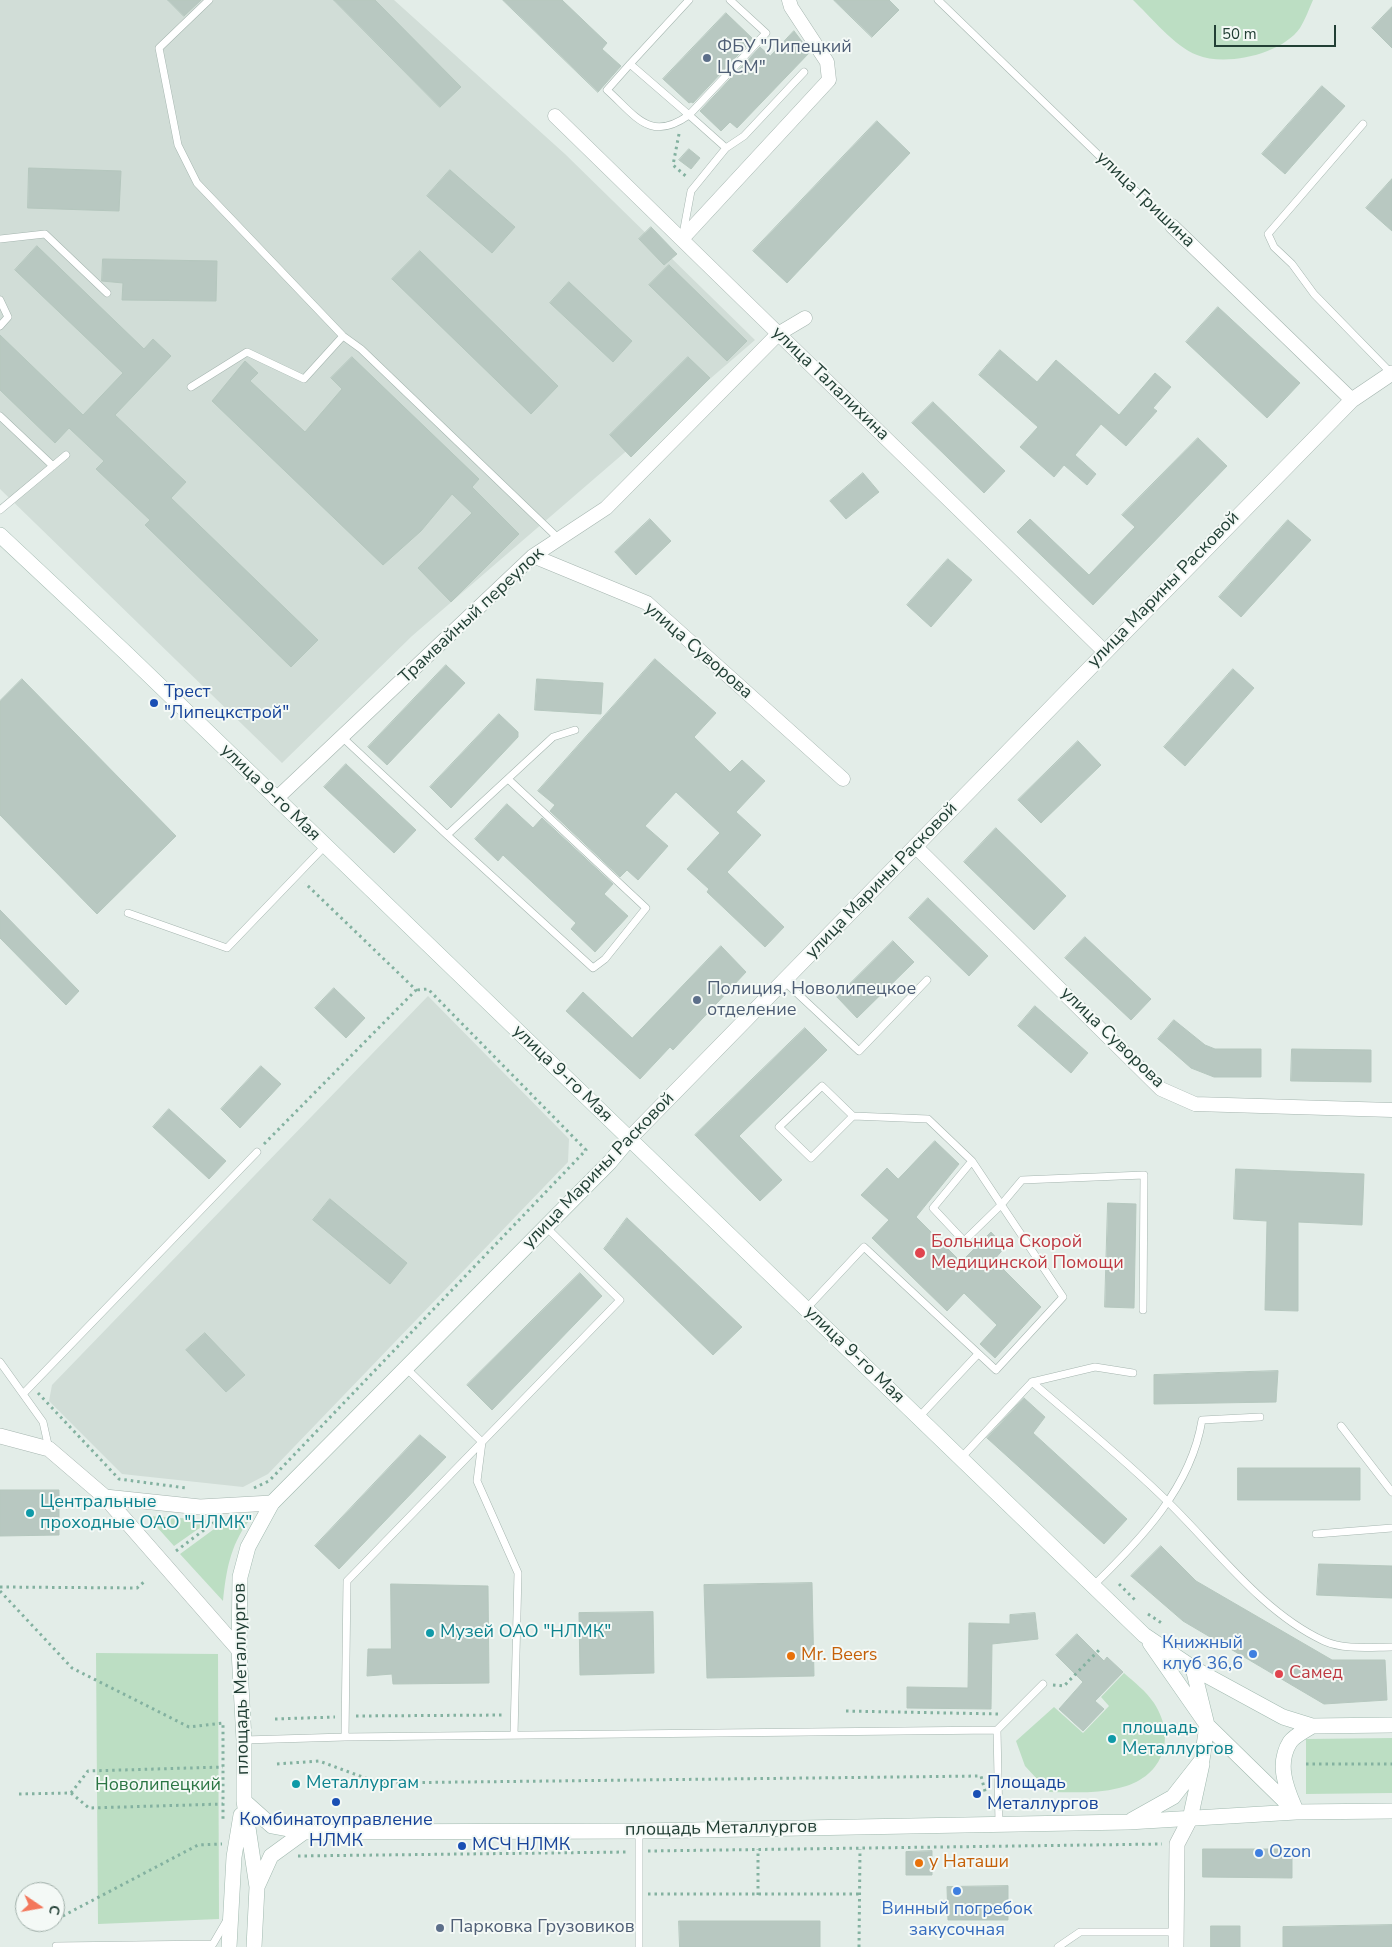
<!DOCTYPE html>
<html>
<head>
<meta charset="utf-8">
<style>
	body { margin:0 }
	#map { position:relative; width:1392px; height:1947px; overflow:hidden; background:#e3ede8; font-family:"Nunito Sans",sans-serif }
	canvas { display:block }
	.north { position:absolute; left:15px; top:1882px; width:50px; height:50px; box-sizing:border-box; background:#f4f9f6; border:1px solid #a0afa9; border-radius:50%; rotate:102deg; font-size:14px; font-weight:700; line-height:20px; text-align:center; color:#223f35 }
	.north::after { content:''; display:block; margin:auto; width:18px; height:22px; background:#f3775b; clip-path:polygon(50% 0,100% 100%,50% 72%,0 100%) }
	.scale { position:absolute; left:1214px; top:25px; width:122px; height:22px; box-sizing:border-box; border:2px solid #223f35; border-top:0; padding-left:6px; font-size:15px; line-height:18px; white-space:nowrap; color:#223f35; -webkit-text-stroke:4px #f4f9f6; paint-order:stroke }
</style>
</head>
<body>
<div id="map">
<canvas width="1392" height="1947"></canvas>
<div class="north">С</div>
<div class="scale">50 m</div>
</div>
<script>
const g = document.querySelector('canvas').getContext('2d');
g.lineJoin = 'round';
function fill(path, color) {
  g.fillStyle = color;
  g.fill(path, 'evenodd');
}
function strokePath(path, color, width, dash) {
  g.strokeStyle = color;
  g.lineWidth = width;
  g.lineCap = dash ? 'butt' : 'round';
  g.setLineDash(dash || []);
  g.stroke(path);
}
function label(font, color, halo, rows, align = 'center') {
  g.font = font + ' "Nunito Sans",sans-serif';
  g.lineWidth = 4;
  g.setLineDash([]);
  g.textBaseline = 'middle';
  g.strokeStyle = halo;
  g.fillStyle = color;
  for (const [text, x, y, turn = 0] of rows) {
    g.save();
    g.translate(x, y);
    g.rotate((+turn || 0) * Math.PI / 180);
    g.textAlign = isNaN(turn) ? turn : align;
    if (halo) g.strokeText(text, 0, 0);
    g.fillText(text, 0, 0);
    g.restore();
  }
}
const built = new Path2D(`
	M0,0H394L565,154L755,340L412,636L282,763L0,489Z
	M428,996L569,1139L568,1162L268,1474L243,1487L122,1474L49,1401L52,1385Z`);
const green = new Path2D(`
	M1133,0H1313C1309,9 1305,20 1300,28C1282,54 1226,67 1197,55C1175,47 1150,16 1133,0Z
	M147,1516L211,1520L174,1546Z
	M225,1521L248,1522C230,1546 226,1572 223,1601L180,1554Z
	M96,1653L218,1654L219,1919L98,1924Z
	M1124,1673C1134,1682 1146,1691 1154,1703C1178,1740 1161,1779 1119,1788C1096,1794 1072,1792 1049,1792L1025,1766L1016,1741L1054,1707L1083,1733L1109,1706L1101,1697Z
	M1392,1738V1793L1306,1794V1739Z`);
const building = new Path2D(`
	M168,0H201L184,16Z
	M334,0H375L461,87L440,107Z
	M503,0H562L607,43L602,49L621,66L598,92Z
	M834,0H889L899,10L872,37Z
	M1392,7V48L1372,28Z
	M726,13L753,39L693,103L691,102L689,103L663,79Z
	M794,31L810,52L737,128L730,122L721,131L700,111L760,47L770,56Z
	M1322,86L1345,106L1285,174L1262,154Z
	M877,121L910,153L787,283L753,251Z
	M689,149L700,158L691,169L679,160Z
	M29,168L121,171L119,211L28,208Z
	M450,170L515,227L492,253L427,196Z
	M1392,179V231L1366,208Z
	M651,227L677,254L664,265L639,239Z
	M37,246L144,349L153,339L171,356L115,415L186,482L171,498L318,640L291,667L145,525L150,520L96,469L104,461L69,428L55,443L0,390V335L83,415L123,373L15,270Z
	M420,251L558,386L531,414L392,279Z
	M103,259L217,261L216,301L122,300L123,283L102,281Z
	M669,265L747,341L727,361L649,285Z
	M569,282L632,341L613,362L550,303Z
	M1218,307L1300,383L1267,418L1186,342Z
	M1000,350L1037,382L1056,360L1119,415L1155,373L1171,387L1153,408L1157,411L1126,446L1101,424L1075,455L1096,474L1087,485L1064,465L1054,477L1020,447L1038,427L979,375Z
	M352,357L479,479L472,487L519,534L451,602L418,568L472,513L452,494L421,531L383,565L212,401L245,361L258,373L250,381L305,432L342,389L331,378Z
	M688,357L710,378L631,457L610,435Z
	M933,402L1005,471L984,493L912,423Z
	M1198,438L1227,466L1093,605L1017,532L1030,519L1089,575L1135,527L1122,515Z
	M863,473L879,492L846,519L830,501Z
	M650,519L671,541L636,575L615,552Z
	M1288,520L1311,540L1241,617L1219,597Z
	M948,559L972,580L931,627L907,605Z
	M655,659L716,713L694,737L730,772L742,760L765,781L736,812L761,835L727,872L784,927L765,947L707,892L709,889L687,869L720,833L676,792L645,826L668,846L638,880L627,870L620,877L550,811L555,805L538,791Z
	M446,665L465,683L387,765L368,747Z
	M1233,669L1254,688L1185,766L1164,747Z
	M22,679L176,836L97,914L0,815V701Z
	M537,679L603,683L601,714L535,710Z
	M499,714L518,732V737L451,808L430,787Z
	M1078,741L1101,765L1041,823L1018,800Z
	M346,764L416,830L394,853L324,787Z
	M507,804L533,828L542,818L613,884L604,894L628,916L595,952L571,929L576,923L503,855L498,861L475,839Z
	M996,828L1066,896L1034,930L964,862Z
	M928,898L988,956L969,976L909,918Z
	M0,910L79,991L66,1005L0,938Z
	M1085,937L1151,999L1131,1020L1065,958Z
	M893,941L914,962L857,1018L837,997Z
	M721,946L746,972L673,1050L670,1047L640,1079L566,1011L583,992L632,1038Z
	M334,988L365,1018L346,1038L315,1008Z
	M1035,1006L1088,1053L1071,1073L1018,1026Z
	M1174,1020L1205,1045L1215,1049H1261V1077H1214L1191,1068L1158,1039Z
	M805,1028L827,1050L739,1136L782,1180L760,1201L695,1135Z
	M1292,1049L1371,1050V1082L1291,1081Z
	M261,1066L281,1084L240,1128L221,1109Z
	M169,1109L226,1161L209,1179L153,1127Z
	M935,1141L959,1164L916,1217L961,1262L991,1232L1005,1247L994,1260L1041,1307L995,1358L980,1344L997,1325L964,1293L947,1311L872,1238L889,1220L861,1195L887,1168L898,1179Z
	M1236,1169L1364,1174L1362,1225L1298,1222V1311L1265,1310L1267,1221L1234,1219Z
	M330,1199L407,1263L390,1284L313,1220Z
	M1108,1203L1136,1204L1134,1308L1105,1307Z
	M627,1218L742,1327L713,1355L604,1249Z
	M580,1273L602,1296L492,1410L467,1385Z
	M205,1333L245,1375L226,1392L186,1350Z
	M1278,1371L1276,1402L1154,1404V1375Z
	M1024,1398L1045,1417L1033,1433L1127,1519L1104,1544L987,1438Z
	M420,1435L446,1457L339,1569L315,1546Z
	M1238,1468H1360V1500H1238Z
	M0,1490H59V1535L0,1536Z
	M1161,1546L1196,1581L1332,1660H1385L1387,1700L1324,1704L1183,1621L1131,1576Z
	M1319,1564L1392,1566V1598L1317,1595Z
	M812,1583L814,1676L707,1678L704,1585Z
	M391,1584L488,1586L489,1683L393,1684L392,1674L367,1676L368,1649H391Z
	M653,1612L654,1673L580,1675L579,1613Z
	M1035,1613L1038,1639L992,1644L991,1709L907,1708V1687L968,1688L969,1623L1010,1624V1615Z
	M1077,1634L1104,1661L1107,1657L1123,1672L1095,1701L1104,1709L1083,1731L1059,1709L1083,1682L1056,1655Z
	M1203,1849H1292V1878L1203,1877Z
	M932,1851V1875H906V1852Z
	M1008,1886V1920H948L947,1887Z
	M679,1921H820V1947H680Z
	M1392,1925V1947H1283V1927Z
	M1211,1926H1240V1947H1211Z`);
const path = new Path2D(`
	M679,134L673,165L688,178
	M264,1144L416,990L305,883
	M38,1393L119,1479L186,1488
	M254,1488L269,1481L586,1150L428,989L416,990
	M176,1551L216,1521
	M1119,1584L1135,1600
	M0,1587L137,1588L145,1581
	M0,1591L72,1668L189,1727L223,1723V1819
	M1148,1614L1163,1624
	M1053,1685L1064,1686L1099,1650
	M846,1711L998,1714
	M356,1716L505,1715
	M275,1719L335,1717
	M277,1764L319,1761L379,1783L981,1776L986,1795
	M1306,1764H1392
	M71,1793L89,1808L223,1804
	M19,1794L71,1793L88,1771L223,1767
	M648,1851L1162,1844
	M298,1856L629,1852
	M648,1894H860
	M758,1895V1849
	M57,1919L198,1845L222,1844
	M859,1947L860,1849`);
const service = new Path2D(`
	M209,0L159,48L178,145L197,183L343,336L361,349L559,539
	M689,0L630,64L689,115L766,33L730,0
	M938,0L1172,226
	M630,64L607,90C636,116 650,143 689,115L726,148L691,191L683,234
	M1363,124L1268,234L1274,247L1292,264L1314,294L1391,373
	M726,148L744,136L804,72
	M0,239L45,234L107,293
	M0,300L8,317L0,326
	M191,387L247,352L304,379L343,336
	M0,416L53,466
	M0,510L66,455
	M342,737L447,835L553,737L575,730
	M447,835L593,968L605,959L646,908L508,779
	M128,913L227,948L325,846
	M784,981L859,1051L927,980
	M972,1161L933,1208L964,1241L1001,1205L1022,1180L1144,1175L1143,1310
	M806,1309L864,1247L996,1370L1063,1297L972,1161L928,1119L853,1116L822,1086L779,1127L811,1158L853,1116
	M0,1362L43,1422L49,1449
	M406,1368L482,1442L477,1481L518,1573L514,1735
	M1032,1382L1095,1367L1133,1373
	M23,1394L257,1152
	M919,1417L978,1354
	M1341,1426L1392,1492
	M961,1458L1032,1382C1078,1422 1126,1460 1169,1503C1217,1550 1263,1613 1324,1641C1344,1650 1371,1647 1392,1647
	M1316,1534L1392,1528
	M1093,1586C1140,1540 1191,1488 1202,1420L1260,1417
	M345,1737L347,1581L620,1300L546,1227
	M244,1740L345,1737L997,1730
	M999,1823L997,1730L1043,1684
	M639,1831V1947
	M56,1946L213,1944L227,1920
	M1058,1947L1080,1932H1176`);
const minor = new Path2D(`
	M555,116L1104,651
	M1172,226L1352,400
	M682,239L829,80L827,62L791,7L789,0
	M533,556L647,603L843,779
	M276,799L533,556L606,508L778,334L805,318
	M915,846L1161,1089L1195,1104L1392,1110`);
const tertiary = new Path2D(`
	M630,1138L1352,400L1392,373
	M0,1436L49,1449L105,1497L239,1650
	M105,1497L200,1507L272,1503
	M1176,1947L1177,1844L1190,1819`);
const secondary = new Path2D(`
	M0,535L127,654L1144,1635L1193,1668L1283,1717L1312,1726L1392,1725
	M1150,1643L1207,1725L1296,1812
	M244,1801L272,1826L304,1832L639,1831L1128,1822L1296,1812L1392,1811
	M1294,1806C1285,1785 1277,1763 1290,1742C1294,1736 1306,1730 1312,1726
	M1190,1819L1202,1764
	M1132,1820L1173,1797L1202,1760L1207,1725L1193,1668
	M257,1887L244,1801V1740L239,1650L240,1577L248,1547L272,1503L610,1162L630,1138
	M229,1947L234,1857L241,1815
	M254,1947L257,1887L271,1856L304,1832`);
const markers = [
	[707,58,5,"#5c6f8a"],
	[154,703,5,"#1a4fb4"],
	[697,1000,5,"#5c6f8a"],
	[920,1253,6,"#e0444e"],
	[30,1513,5,"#0f9aa8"],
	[430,1633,5,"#0f9aa8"],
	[1253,1654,5,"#3f7fe0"],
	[791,1656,5,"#e8710a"],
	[1279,1674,5,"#e0444e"],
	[1112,1739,5,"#0f9aa8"],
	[296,1784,5,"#0f9aa8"],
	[977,1794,5,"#1a4fb4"],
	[336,1802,5,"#1a4fb4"],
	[462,1846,5,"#1a4fb4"],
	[1259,1853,5,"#3f7fe0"],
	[919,1863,5,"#e8710a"],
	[957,1891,5,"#3f7fe0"],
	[440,1928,5,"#5c6f8a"]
];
const serviceNames = [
	["ФБУ \"Липецкий",717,48],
	["ЦСМ\"",717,69],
	["Полиция, Новолипецкое",707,990],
	["отделение",707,1011],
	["Парковка Грузовиков",450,1928]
];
const streetNames = [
	["улица Гришина",1145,200,44],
	["улица Талалихина",830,384,44],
	["улица Марины Расковой",1164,590,-46],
	["Трамвайный переулок",472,616,-43],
	["улица Суворова",698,651,41],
	["улица 9-го Мая",270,793,44],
	["улица Марины Расковой",882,881,-46],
	["улица Суворова",1112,1038,44],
	["улица 9-го Мая",562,1074,44],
	["улица Марины Расковой",599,1171,-46],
	["улица 9-го Мая",854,1355,44],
	["площадь Металлургов",242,1679,-91],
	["площадь Металлургов",721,1829,-1]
];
const transitNames = [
	["Трест",164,693],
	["\"Липецкстрой\"",164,714],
	["Площадь",987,1784],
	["Металлургов",987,1805],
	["Комбинатоуправление",336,1821,"center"],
	["НЛМК",336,1842,"center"],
	["МСЧ НЛМК",472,1846]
];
const healthNames = [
	["Больница Скорой",931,1243],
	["Медицинской Помощи",931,1264],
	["Самед",1289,1674]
];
const cultureNames = [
	["Центральные",40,1503],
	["проходные ОАО \"НЛМК\"",40,1524],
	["Музей ОАО \"НЛМК\"",440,1633],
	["площадь",1122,1729],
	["Металлургов",1122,1750],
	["Металлургам",306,1784]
];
const shopNames = [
	["Книжный",1243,1644],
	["клуб 36,6",1243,1665],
	["Ozon",1269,1853,"left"],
	["Винный погребок",957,1910,"center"],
	["закусочная",957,1931,"center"]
];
const foodNames = [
	["Mr. Beers",801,1656],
	["у Наташи",929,1863]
];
const parkNames = [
	["Новолипецкий",158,1786]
];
fill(built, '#d1ddd7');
fill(green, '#bcdec3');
fill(building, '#b8c8c1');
strokePath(building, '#b5c7be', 1);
strokePath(service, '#a5b5af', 8);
strokePath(minor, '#a5b5af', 15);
strokePath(tertiary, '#a5b5af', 16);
strokePath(secondary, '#a1b9af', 16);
strokePath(path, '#83b1a0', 3, [2.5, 4]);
strokePath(service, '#fff', 7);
strokePath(minor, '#fff', 14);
strokePath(tertiary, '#fff', 15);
strokePath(secondary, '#fff', 15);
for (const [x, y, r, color] of markers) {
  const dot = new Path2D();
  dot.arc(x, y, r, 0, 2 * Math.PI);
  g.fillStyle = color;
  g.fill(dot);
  strokePath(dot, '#f4f9f6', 2);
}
label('18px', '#4e5e75', '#f4f9f6', serviceNames, 'left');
label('18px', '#223f35', '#f4f9f6', streetNames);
label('18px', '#164399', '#f4f9f6', transitNames, 'left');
label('18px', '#be3a42', '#f4f9f6', healthNames, 'left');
label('18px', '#0d838f', '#f4f9f6', cultureNames, 'left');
label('18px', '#366cbe', '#f4f9f6', shopNames, 'right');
label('18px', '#c56008', '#f4f9f6', foodNames, 'left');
label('18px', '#2c7644', '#f4f9f6', parkNames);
</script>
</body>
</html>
